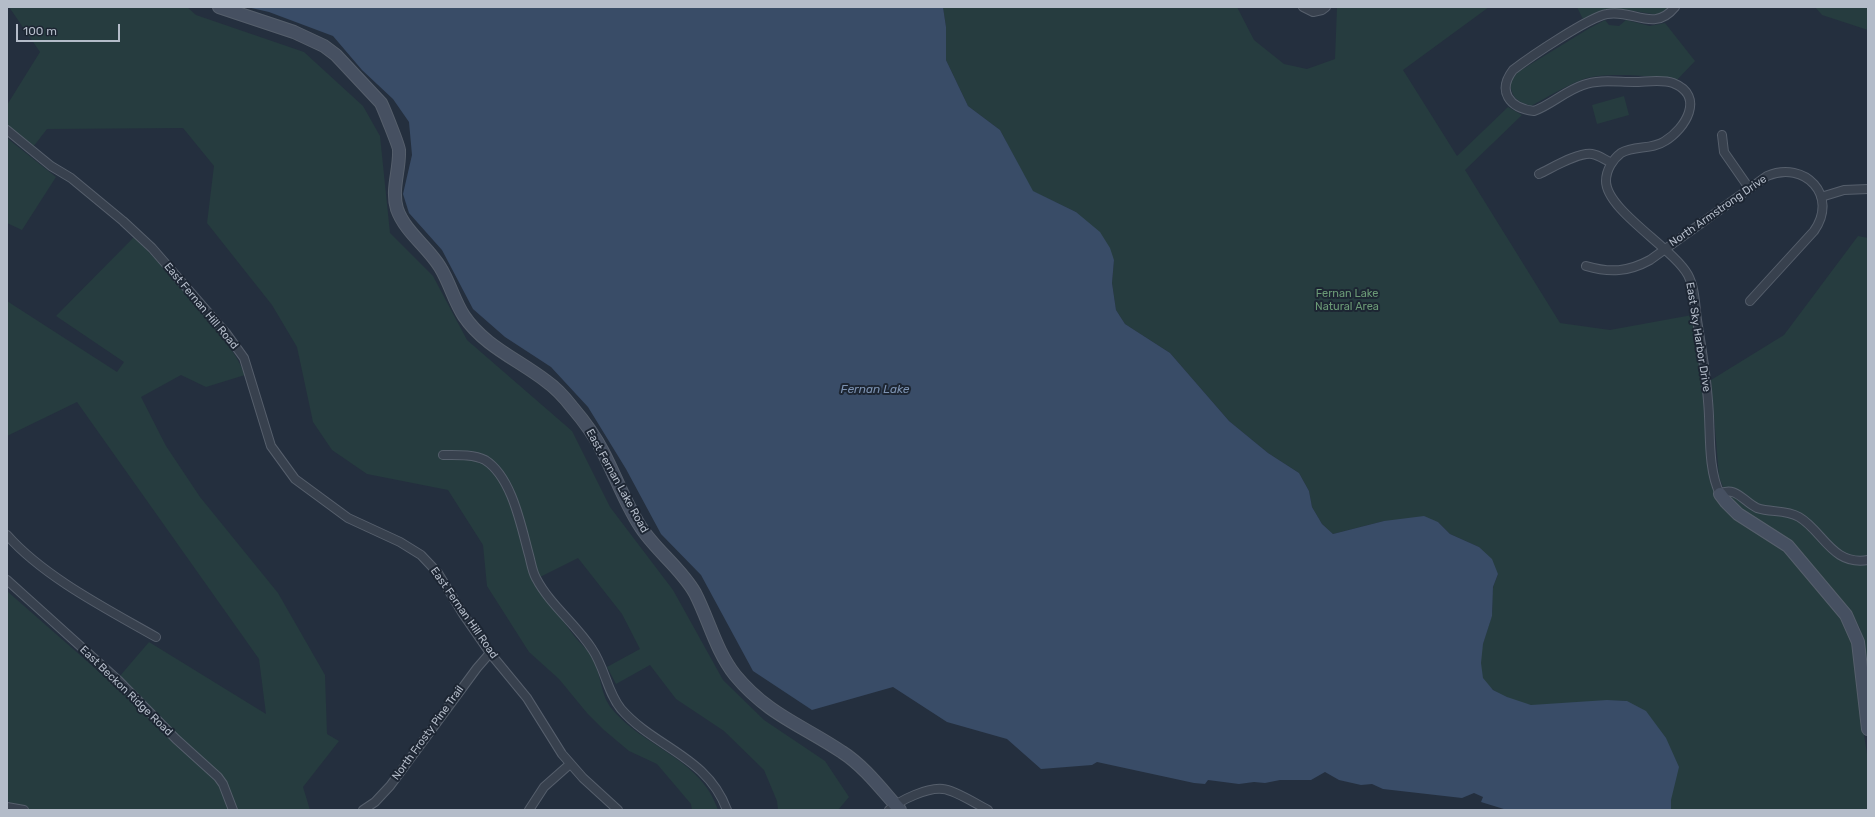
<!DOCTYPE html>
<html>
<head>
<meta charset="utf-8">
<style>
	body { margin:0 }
	#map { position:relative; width:1875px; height:817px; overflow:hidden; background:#242f3e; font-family:Rubik,sans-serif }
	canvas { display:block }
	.frame { position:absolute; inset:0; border:8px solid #b4bcc9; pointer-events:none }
	.scale { position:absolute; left:16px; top:24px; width:104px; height:18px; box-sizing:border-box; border:2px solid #b4bcc9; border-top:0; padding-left:5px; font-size:12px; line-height:14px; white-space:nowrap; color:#b4bcc9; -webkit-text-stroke:3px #1d2633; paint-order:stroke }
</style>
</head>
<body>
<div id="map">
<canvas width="1875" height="817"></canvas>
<div class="frame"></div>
<div class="scale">100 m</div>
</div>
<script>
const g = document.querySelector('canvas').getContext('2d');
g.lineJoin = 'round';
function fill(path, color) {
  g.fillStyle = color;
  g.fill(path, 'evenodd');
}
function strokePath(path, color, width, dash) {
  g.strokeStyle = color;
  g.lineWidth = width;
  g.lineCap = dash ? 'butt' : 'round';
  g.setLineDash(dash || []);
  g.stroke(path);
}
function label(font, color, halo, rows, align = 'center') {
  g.font = font + ' Rubik,sans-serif';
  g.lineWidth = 4;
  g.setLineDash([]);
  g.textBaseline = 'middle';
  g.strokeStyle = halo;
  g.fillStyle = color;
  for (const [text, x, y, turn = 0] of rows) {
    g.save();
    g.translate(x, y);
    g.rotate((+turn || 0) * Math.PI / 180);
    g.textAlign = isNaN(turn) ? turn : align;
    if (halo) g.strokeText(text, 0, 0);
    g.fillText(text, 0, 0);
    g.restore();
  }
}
const green = new Path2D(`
	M9,7H187L196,15L304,52L363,106L380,136L390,233L433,276L467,340L572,431L610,507L673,590L723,680L764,720L825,761L849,797L838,810H778L777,801L764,770L724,731L676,699L650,665L616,684L607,667L640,649L622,614L578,558L532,581C547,600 561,618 575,637C581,644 590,652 594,661C601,676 601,696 612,709C643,747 702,759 718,810H692L691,804L657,764L629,751L604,730L587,713L559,679L529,652L487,586L483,545L448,490L367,474L332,450L313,422L297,347L272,305L207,223L214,166L183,128L47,129L33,147L7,126V105L40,52Z
	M943,7H1237L1254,40L1284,64L1307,69L1335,59L1337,7H1489L1403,70L1457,156L1508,107L1522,115L1465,170L1560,323L1610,330L1692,315L1704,397L1707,460L1710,481L1715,495L1786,551L1839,615L1855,644L1856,684L1868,760V810H1671V800L1627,701C1595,699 1562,708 1532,705C1518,704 1489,692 1482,678C1475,660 1486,636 1491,618C1494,609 1491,598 1493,588C1494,583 1497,578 1498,574L1479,547L1450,534L1438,522L1384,521L1333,534L1322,524L1312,507L1309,491L1299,473L1268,453L1229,421L1170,353L1125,324L1116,310L1112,283L1114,260L1076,212L1032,191L1000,130L968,106L946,60V27Z
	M1577,7H1669L1659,15L1621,9L1603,10L1583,19Z
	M1815,7H1868V30L1822,15Z
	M1605,20L1609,25L1619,26L1626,20L1650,26L1665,23L1695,61L1676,81C1658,75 1601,72 1584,79C1565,86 1548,97 1531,106C1516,101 1512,98 1510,82L1518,72L1588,29Z
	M1624,96L1629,115L1597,124L1592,105Z
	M7,138L56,177L22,230L7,223Z
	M1858,236L1868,238V697L1863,644L1860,628L1850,611L1737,506L1726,494L1719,477L1711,380L1784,335Z
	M134,237C155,257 174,280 193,303C212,325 234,347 245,375L206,387L181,375L141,397L166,446L200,497L278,593L325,675L327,734L339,741L303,787L310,810H7L9,801L7,800V591L113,684L149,642L266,714L259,659L77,402L7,436V301L117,372L124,362L56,316Z`);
const water = new Path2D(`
	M247,7H943L946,27V60L968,106L1000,130L1033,191L1076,212L1100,232L1110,248L1114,260L1112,283L1116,310L1125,324L1170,353L1229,421L1268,453L1299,473L1309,491L1312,507L1322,524L1333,534L1384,521L1424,516L1438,522L1450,534L1479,547L1492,559L1498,574L1493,587L1492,616L1483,644L1481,663L1483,678L1493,690L1507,697L1531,705L1607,700L1627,701L1646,711L1666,738L1679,767L1671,800V810H1507L1481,802L1483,797L1474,793L1462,798L1383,789L1372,784L1361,785L1339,780L1325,772L1311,780H1280L1265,783L1254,782L1239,784L1208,780L1205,784L1194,783L1097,762L1092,765L1041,769L1007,739L947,722L893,687L812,710L753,671L701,575L661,534L626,469L588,407L551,367L505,337L473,309L442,250L409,213L403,194L412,155L409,122L393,99L362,70L333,36L269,12Z`);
const street = new Path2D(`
	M1303,7L1313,12L1322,10L1326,7
	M1675,7C1654,33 1633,9 1607,14C1589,17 1530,57 1513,70C1497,91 1509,108 1534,111C1551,105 1565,91 1583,85C1599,79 1617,82 1634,82C1646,82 1662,79 1673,83C1706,96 1685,129 1665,141C1652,150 1634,145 1621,153C1613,159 1606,170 1606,181C1606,210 1673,248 1688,275C1695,288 1695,305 1697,320C1701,346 1706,373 1708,401C1711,429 1707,468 1720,494C1735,485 1744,502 1757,508C1771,513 1785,509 1799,517C1823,531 1832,566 1868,560
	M7,130L51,166L71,178L123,221L152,248L226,333L244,358L271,446L295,479L348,518L400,542L421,555L438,573L463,614L490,653L527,698L562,754L583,778L618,810
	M1722,135L1724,152L1749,188
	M1539,174C1552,168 1578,152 1592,154C1599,155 1605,160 1612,163
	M1821,197L1844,190L1868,189
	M1586,266C1610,273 1628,272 1650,260L1767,176C1805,160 1839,196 1814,231L1750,301
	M443,455C456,455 473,454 485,460C512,477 521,526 529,555C531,562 532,571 536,578C550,605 576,624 592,649C605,668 607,692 621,709C655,748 707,756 727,810
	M7,535C44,577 107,609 156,637
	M7,580L119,681L176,739L218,777L223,784L233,810
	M7,807L24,810
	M363,810L375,802L390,786L477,668L490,653
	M529,810L544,787L570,764
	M889,810C900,800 928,787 943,789C955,790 976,804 988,810`);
const secondary = new Path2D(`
	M219,7L294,32L324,46L336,55L381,103C383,107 399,146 399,150C400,170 391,189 397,209C405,232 428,247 440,267C450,283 454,301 464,316C484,346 519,360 546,381C556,388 565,398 572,407C584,421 595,436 603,452C616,477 625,503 640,526C655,550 681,568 695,593C709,620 716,651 735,675C768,715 802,725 842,752C864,766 882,790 900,810
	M1720,494L1726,502L1738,514L1788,546L1846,615L1858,642L1868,729`);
const streetNames = [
	["North Armstrong Drive",1718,211,-35],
	["East Fernan Hill Road",201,306,50],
	["East Sky Harbor Drive",1698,337,81],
	["East Fernan Lake Road",617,481,61],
	["East Fernan Hill Road",464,613,55],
	["East Beckon Ridge Road",126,691,44],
	["North Frosty Pine Trail",428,733,-54]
];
const parkNames = [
	["Fernan Lake",1347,294],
	["Natural Area",1347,307]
];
const waterNames = [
	["Fernan Lake",875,390]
];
fill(green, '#263c3f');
fill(water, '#394c67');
strokePath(street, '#565f6c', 10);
strokePath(secondary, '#565f6c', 14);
strokePath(street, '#38414e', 8);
strokePath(secondary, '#465061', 12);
label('11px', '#b4bcc9', '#1d2633', streetNames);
label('11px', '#6b9a76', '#1d2633', parkNames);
label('italic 12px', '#7c92b1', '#1d2633', waterNames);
</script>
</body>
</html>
